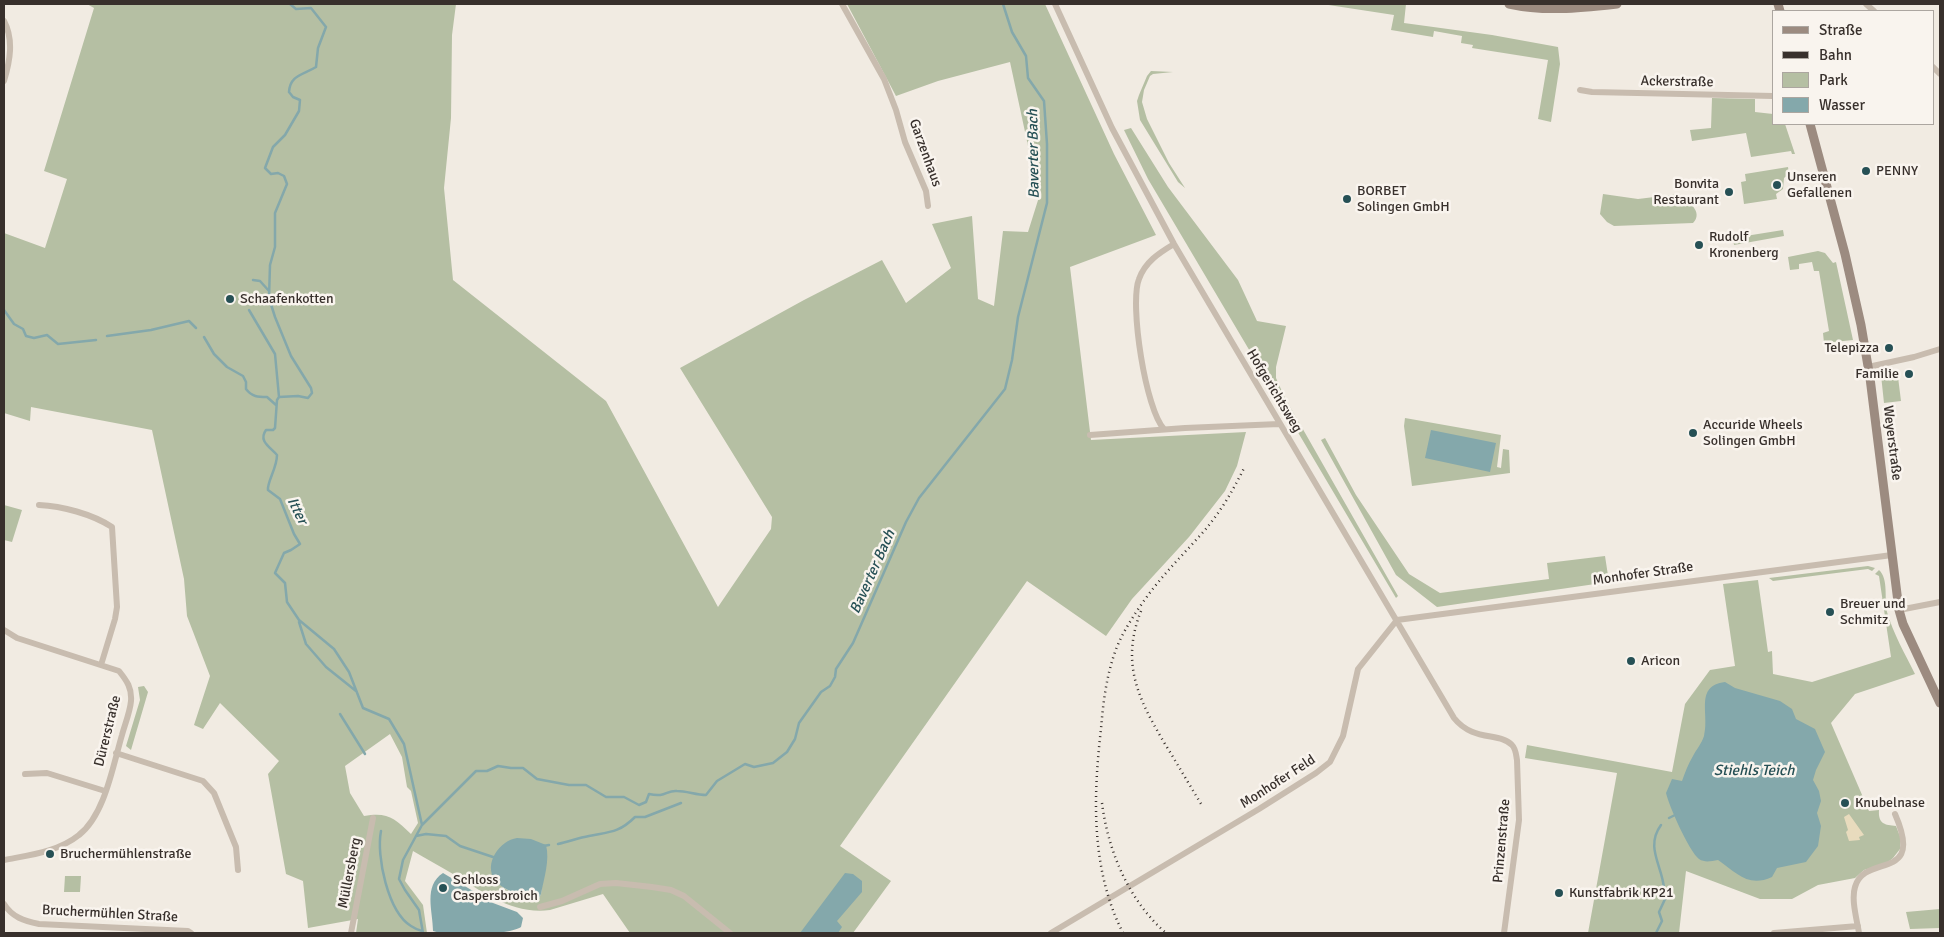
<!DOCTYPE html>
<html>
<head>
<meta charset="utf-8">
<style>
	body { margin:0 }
	#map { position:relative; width:1944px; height:937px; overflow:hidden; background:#f1ebe2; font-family:Signika,sans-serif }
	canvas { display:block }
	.frame { position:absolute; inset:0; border:5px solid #38302c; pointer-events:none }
	.legend { position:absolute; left:1772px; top:10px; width:162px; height:115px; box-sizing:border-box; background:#f9f4ee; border:1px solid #aca6a0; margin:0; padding:6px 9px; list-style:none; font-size:15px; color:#38302c }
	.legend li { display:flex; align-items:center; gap:10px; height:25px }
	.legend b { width:25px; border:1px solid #aca6a0 }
</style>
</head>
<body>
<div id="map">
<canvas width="1944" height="937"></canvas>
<div class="frame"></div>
<ul class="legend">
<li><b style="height:6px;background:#9c8b80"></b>Straße</li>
<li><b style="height:6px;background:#38302c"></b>Bahn</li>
<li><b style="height:14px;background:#b5bfa3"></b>Park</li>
<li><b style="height:14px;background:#84a8ab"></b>Wasser</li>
</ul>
</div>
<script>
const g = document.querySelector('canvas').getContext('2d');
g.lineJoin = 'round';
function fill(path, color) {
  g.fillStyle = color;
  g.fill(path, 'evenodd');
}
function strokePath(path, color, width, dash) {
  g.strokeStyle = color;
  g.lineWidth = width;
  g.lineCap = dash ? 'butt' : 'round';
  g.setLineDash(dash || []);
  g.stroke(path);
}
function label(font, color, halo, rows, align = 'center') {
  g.font = font + ' Signika,sans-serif';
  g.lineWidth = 5;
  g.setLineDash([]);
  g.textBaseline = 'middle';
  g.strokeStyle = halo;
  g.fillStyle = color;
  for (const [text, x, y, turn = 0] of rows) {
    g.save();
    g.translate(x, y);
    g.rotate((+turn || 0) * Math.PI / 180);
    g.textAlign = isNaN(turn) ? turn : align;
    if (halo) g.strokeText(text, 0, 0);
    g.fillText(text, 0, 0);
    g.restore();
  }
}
const green = new Path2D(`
	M87,4H456L452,35L451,118L444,188L453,280L606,401L718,607L771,529L772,517L680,368L804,300L882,260L906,303L951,268L932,224L972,216L978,299L994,306L1003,231L1028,232L1039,197L1010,62L938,81L896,96L847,4H1045L1114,154L1156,235L1070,267L1091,440L1246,432L1237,466L1225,491L1189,537L1132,599L1106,636L1027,581L840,846L891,881L853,933H630L603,894L550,910C513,915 483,892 453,874C440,866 426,859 413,851L405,881L423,905L427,933H356L358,919L308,928L303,881L286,874L268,774L279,761L220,703L203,729L194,725L210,676L187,616L184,579L152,430L31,407L30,421L4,413V233L45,248L67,179L44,171L94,8ZM390,734L402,757L407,787L411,791L418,823L411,834C394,818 388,812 364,816L350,793L345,766ZM493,860L545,863L541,894L539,898C513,892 491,892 493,860Z
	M1322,4H1406L1404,23L1492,35L1558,47L1560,64L1551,122L1538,119L1548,60L1472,48L1473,45L1461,43L1462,36L1434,31L1433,37L1391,30L1394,15Z
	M1151,71L1173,72L1153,74L1150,76L1144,90L1142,102L1147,119L1169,163L1185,188L1178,182L1140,120L1137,101L1139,95L1147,76Z
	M1712,98L1755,99V112L1773,114V124H1785L1795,154H1792L1791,151L1751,157L1746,133L1692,141L1690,130L1711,128Z
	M1131,128L1168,187L1238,280L1257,321L1286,326L1276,367V378L1284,396L1398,596L1396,598L1148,179L1124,130Z
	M1788,167L1789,174L1784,178L1783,189L1776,194L1777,199L1744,204L1741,182L1746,181L1745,174Z
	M1603,194L1638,199L1679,194C1688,201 1704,212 1693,223L1614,226L1607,222L1600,214Z
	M1783,230L1784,236L1734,245L1733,238Z
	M1818,251L1825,253L1833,263L1836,262L1853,340L1824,343L1823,333L1829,331L1819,271H1814L1812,262L1799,264V269L1790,270L1788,257Z
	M1897,369L1901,401L1884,403L1881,375L1884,372Z
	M1405,418L1501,435L1497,467L1501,468L1503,449L1509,450L1510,473L1412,486L1404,426Z
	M1325,438L1356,495L1409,574L1440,593L1549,579L1547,563L1605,556L1609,582L1437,607L1396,575L1321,440Z
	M4,505L22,510L12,542L4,540Z
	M1868,566L1875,568L1872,571L1868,569L1773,581L1769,578Z
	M1879,570C1889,579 1884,600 1887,612C1893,633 1905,654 1915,674L1855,694L1831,723L1869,811L1879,810C1878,824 1885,825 1896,826L1901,839L1900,849L1893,858L1887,863L1864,870L1855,878L1818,885L1792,899H1760L1686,871L1679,933H1584H1588L1617,773L1525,758L1527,745L1672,772L1685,704L1710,670L1735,666L1723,584L1758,580L1768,652L1772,651L1773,674L1812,682L1891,657L1879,576L1875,574Z
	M144,686L148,692L131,750L126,746L140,700L138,687Z
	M65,876H81L80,892H64Z
	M1940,909V928L1910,929L1906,912Z`);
const sand = new Path2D(`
	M1849,814L1864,835L1859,837L1860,840L1849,841L1846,832L1848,830L1844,817Z`);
const water = new Path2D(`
	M1431,430L1496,443L1490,472L1425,458Z
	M1725,682L1735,688L1780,701L1792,709L1796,719L1815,729L1825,752L1816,770L1813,780L1819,791L1821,801L1817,813L1821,826L1818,846L1806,862L1777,868L1772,877C1748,888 1737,873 1718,860C1711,861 1705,863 1699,859C1689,851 1669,806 1666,793L1672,779L1682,781C1685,773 1688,764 1693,756C1696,750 1702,743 1704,736C1710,714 1694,686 1725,682Z
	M517,838L531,839L546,845C550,860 544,878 541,894L539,898C526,898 503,891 495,880C483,864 500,840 517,838Z
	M443,873L493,903L517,912L523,918L521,927C507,936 458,933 440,933L433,931C433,911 423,886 443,873Z
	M845,873L853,874L862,881V892L837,921L842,927L838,933H800Z`);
const stream = new Path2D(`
	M290,4L296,9L311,8L326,27L318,48L316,67C303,75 290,75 289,92L293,97L300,100L299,111L285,135L273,147L265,168L271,174L278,173L284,176L287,184L275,213V247L270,265L269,298L275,317L291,356L311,388L312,393L308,398L298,396L279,397L277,400L275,428L273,430H266C258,441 270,447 277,455C277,468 267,482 268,490L280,499L294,534L300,544L291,550L284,553L275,573L285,583L287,602L299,620L334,649L349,672L363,708L389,719L404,744L422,825L403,860L399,879L405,890L419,910L423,933
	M253,280L260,281L269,291
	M4,310L14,324L23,329L26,336L34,338L47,335L58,344L96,340
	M249,310L275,354L279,397
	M107,336L151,330L189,321L196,328
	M204,337L214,354L227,367L243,376L246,382V389C252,397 258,397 267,397L276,405
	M299,622L306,644L326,667L356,691
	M340,714L365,754
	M1669,818L1675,815
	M422,825L476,771H487L498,766L511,768H523L537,779L569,785H586L606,797H624L639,805L646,802L649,794C666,798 666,790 677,791C687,791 696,795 706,795L717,781L745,764L754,767L773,763L787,752L795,739L799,723L821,692L830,686L835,677L836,669L853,643L906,522L919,498L1005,389L1012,360L1018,317L1047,203V144L1044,101L1028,78L1026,56L1012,32L1003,4
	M1661,825C1645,847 1662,865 1664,888
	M381,831C376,856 388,912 411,926C414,928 418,930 422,931
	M416,836L426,834L446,836L460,846L496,858
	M558,844C568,842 578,838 589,836C609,832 619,833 635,817H645L681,803
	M543,846L549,845
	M1656,933L1662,921L1659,912L1666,897L1665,893`);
const street = new Path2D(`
	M842,4L884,79L896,110L905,142L926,191L928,206
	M1055,4L1112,128L1174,244L1454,718C1473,742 1500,732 1512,745C1516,749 1516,755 1517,760L1519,820L1504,933
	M1866,4L1874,11
	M4,21C14,40 10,61 4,81
	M1933,67L1940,74
	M1580,90L1592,92L1773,96
	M1868,367L1914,357L1940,349
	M1164,429C1146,411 1129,304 1139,279C1145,262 1159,253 1174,244
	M1090,435L1185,428L1279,424
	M39,505C62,506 92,514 112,527L117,607L115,619L101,665
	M1899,610L1940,602
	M1397,620L1892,555
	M4,630L17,638L119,671C127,681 132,688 131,701C130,712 125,724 122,735C113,765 105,815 79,835C58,852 29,855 4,860
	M116,753L203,781L214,793L236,847L238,870
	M25,774L47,773L105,791
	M4,904C12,917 24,921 39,924L188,931L191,933
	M540,907L562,901L600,884L616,883L652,887L671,890L684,896L730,933
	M351,933L373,818
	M1051,933L1259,809L1316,773L1330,762L1343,736L1358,669L1397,620
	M1774,933L1858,926
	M1859,933C1857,920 1851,900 1855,887C1865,852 1925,883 1895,814`);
const secondary = new Path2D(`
	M1509,4C1545,12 1580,8 1617,4
	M1778,4L1780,11
	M1810,124L1845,254L1861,325L1870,378L1899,610L1903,624L1940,703`);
const rail = new Path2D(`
	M1141,611C1120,664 1139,700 1165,744C1178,765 1190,786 1203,807
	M1102,803C1108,851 1129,901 1166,933
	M1123,933C1091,870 1093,798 1101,729C1103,704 1106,679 1114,655C1120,637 1130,621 1141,605C1160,577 1183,555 1205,530C1221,511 1234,489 1245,466`);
const markers = [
	[1866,171,5,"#265055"],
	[1777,185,5,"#265055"],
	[1729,192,5,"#265055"],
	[1347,199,5,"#265055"],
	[1699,245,5,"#265055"],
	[230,299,5,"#265055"],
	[1889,348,5,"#265055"],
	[1909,374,5,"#265055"],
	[1693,433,5,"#265055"],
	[1830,612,5,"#265055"],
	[1631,661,5,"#265055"],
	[1845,803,5,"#265055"],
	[50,854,5,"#265055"],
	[443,888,5,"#265055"],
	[1559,893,5,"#265055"]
];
const streetNames = [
	["Ackerstraße",1677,82,1],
	["Garzenhaus",925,153,70],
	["Hofgerichtsweg",1274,391,59],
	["Weyerstraße",1892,443,83],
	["Monhofer Straße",1643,574,-8],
	["Dürerstraße",108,731,-76],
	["Monhofer Feld",1278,782,-33],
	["Prinzenstraße",1502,841,-85],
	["Müllersberg",350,873,-79],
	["Bruchermühlen Straße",110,914,3]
];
const poiNames = [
	["PENNY",1876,171],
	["Unseren",1787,177],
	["Gefallenen",1787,193],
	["Bonvita",1719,184,"right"],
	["Restaurant",1719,200,"right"],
	["BORBET",1357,191],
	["Solingen GmbH",1357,207],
	["Rudolf",1709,237],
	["Kronenberg",1709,253],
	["Schaafenkotten",240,299],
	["Telepizza",1879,348,"right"],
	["Familie",1899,374,"right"],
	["Accuride Wheels",1703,425],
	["Solingen GmbH",1703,441],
	["Breuer und",1840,604],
	["Schmitz",1840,620],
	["Aricon",1641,661],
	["Knubelnase",1855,803],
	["Bruchermühlenstraße",60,854],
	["Schloss",453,880],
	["Caspersbroich",453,896],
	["Kunstfabrik KP21",1569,893]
];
const waterNames = [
	["Baverter Bach",1034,154,-91],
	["Itter",297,511,64],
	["Baverter Bach",873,572,-66],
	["Stiehls Teich",1754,771]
];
fill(green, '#b5bfa3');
fill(sand, '#e8dbbd');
fill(water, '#84a8ab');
strokePath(stream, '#84a8ab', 2.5);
strokePath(street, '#c8bcaf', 6);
strokePath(secondary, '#9c8b80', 9);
strokePath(rail, '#38302c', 2.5, [1, 4]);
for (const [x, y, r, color] of markers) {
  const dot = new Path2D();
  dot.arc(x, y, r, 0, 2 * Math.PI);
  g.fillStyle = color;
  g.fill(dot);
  strokePath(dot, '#f9f4ee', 2);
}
label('14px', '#38302c', '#f9f4ee', streetNames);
label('14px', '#38302c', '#f9f4ee', poiNames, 'left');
label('italic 15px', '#265055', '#f9f4ee', waterNames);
</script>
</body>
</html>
